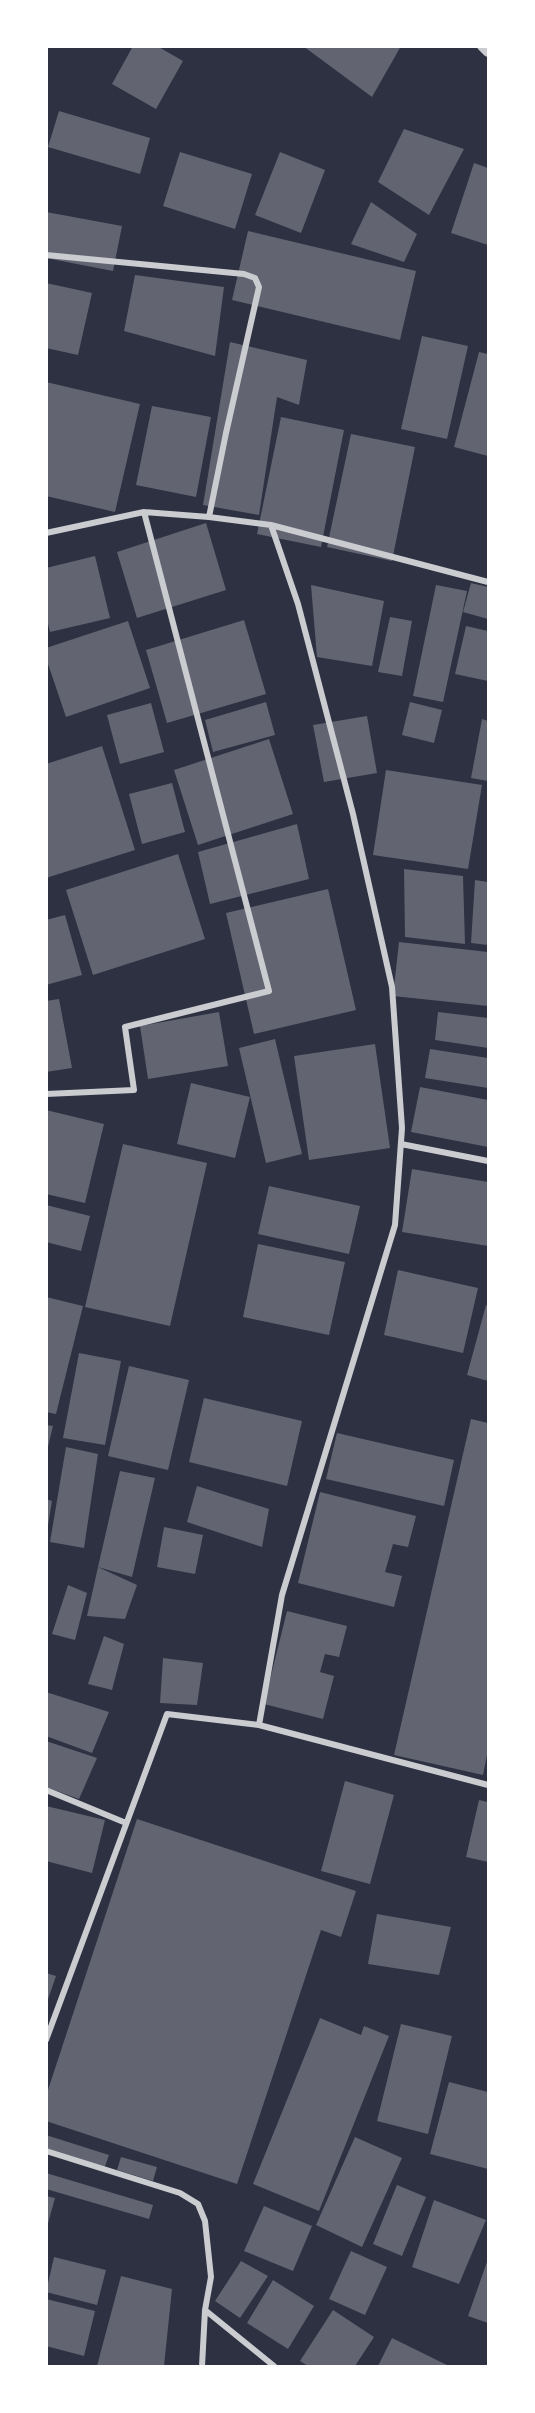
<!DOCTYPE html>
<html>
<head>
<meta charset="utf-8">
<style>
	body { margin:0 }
	#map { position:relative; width:535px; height:2413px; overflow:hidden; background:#2d3142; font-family:Poppins,sans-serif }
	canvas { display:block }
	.frame { position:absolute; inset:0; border:48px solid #fff; pointer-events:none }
</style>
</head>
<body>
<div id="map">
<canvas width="535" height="2413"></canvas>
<div class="frame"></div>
</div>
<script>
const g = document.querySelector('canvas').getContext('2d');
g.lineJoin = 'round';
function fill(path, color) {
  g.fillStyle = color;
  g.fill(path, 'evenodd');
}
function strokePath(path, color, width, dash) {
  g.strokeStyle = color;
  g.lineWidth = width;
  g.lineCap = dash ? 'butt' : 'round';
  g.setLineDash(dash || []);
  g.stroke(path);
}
const building = new Path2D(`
	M133,46H157L183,61L156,109L112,84Z
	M303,46H401L372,97Z
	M59,111L150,138L140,174L48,147Z
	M404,129L464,149L429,215L378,182Z
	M180,152L252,174L235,229L163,206Z
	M280,152L325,170L301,233L255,215Z
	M474,163L488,168V245L451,233Z
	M371,202L417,234L404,262L351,244Z
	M46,212L122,226L113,271L46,258Z
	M248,231L416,271L400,340L232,300Z
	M135,275L224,287L215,356L124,331Z
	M46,283L92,293L78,355L46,348Z
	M422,336L468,346L447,439L401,429Z
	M230,342L307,360L299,405L277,397L259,515L203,505Z
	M479,352L488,354V456L454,447Z
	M46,382L140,404L115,512L46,496Z
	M152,406L211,417L196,497L136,485Z
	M281,417L344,430L321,547L257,534Z
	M351,434L415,447L392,561L327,547Z
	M206,523L226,590L137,618L117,552Z
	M95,556L110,618L50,632L46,615V568Z
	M471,583L488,587V619L463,612Z
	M311,585L384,601L372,666L317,657Z
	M436,585L467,591L443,702L413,696Z
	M390,617L412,621L402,676L378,672Z
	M244,620L266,694L167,723L146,650Z
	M128,621L150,688L66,717L46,658V648Z
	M466,626L488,631V681L455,674Z
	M266,702L275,735L213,752L205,720Z
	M410,702L442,710L434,743L402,735Z
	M151,703L164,752L120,764L107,715Z
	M367,716L377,773L324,782L313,725Z
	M482,719L488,721V781L471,778Z
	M269,739L293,814L198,845L174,770Z
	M102,746L135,850L46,878V764Z
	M386,770L482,785L468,869L373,855Z
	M172,783L185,832L142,844L129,794Z
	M297,824L309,879L210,904L198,852Z
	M178,854L205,939L93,975L66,890Z
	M404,869L463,876L465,944L405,937Z
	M475,880L488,882V945L471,943Z
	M328,889L356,1010L254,1034L226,913Z
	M65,915L82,975L46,985V920Z
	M399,942L488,952V1006L393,996Z
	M59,999L72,1068L46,1072V1001Z
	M219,1012L228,1066L148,1079L140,1026Z
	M438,1012L488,1018V1048L435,1040Z
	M275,1039L302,1154L266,1163L239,1048Z
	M375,1044L390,1148L309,1160L294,1056Z
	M430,1049L488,1058V1088L425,1078Z
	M191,1083L250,1097L235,1158L177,1144Z
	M420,1087L488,1100V1147L411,1132Z
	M46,1110L104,1124L85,1203L46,1194Z
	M123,1144L207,1163L170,1326L85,1307Z
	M412,1169L488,1182V1246L402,1232Z
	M269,1186L360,1206L349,1254L258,1234Z
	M46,1205L90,1216L81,1251L46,1242Z
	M258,1244L345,1262L329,1335L243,1317Z
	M398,1270L478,1288L463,1353L384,1335Z
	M46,1297L83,1306L56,1414L46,1412Z
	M486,1305L488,1306V1381L467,1375Z
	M79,1353L121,1361L105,1445L63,1438Z
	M129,1366L189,1380L168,1470L108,1456Z
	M204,1398L302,1421L287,1486L189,1462Z
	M471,1419L488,1423V1750L483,1775L394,1755Z
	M46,1425L53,1426L47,1451H46Z
	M337,1433L454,1460L444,1506L326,1479Z
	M66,1447L98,1454L84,1548L50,1542Z
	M120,1471L155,1478L132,1577L98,1567L137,1585L125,1619L87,1616L98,1567Z
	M197,1486L269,1509L262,1547L187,1522Z
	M320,1492L416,1516L408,1547L393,1544L385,1572L402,1576L394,1607L298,1583Z
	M46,1499L52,1501L48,1525H46Z
	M164,1527L203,1535L195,1574L157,1567Z
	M68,1585L87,1593L75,1640L52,1634Z
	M287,1611L347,1626L339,1657L325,1654L320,1672L334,1676L323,1719L264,1704Z
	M104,1636L124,1644L112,1690L88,1684Z
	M163,1658L203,1663L197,1705L160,1703Z
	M46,1692L109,1712L92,1753L46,1736Z
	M46,1741L97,1758L79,1799L46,1787Z
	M345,1781L394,1795L370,1884L321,1871Z
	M479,1800L488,1802V1862L466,1857Z
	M46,1806L105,1820L92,1873L46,1861Z
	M137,1819L356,1891L341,1937L321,1930L237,2184L46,2121V2096Z
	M377,1914L451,1927L439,1975L368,1964Z
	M46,1973L56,1976L47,2002H46Z
	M320,2018L361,2035L364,2026L389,2036L319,2211L253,2184Z
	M401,2024L452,2036L428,2134L377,2121Z
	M449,2082L488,2092V2169L430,2154Z
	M46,2135L109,2155L104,2169L46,2151Z
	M355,2137L402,2158L362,2247L316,2225Z
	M121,2157L157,2167L153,2181L117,2170Z
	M46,2173L153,2205L149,2219L46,2189Z
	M397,2185L426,2197L402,2256L373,2244Z
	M46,2196L55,2198L47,2227L46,2226Z
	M434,2200L486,2220L459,2284L412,2267Z
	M264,2206L312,2226L293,2271L244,2251Z
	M351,2251L387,2267L365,2315L329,2299Z
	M54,2257L106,2270L97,2305L46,2292Z
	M488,2259V2323L468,2316Z
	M241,2261L268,2276L240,2318L215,2301Z
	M121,2276L172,2289L164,2366H97Z
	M273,2280L314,2306L288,2349L247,2323Z
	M46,2299L95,2311L84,2356L46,2346Z
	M333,2310L374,2337L355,2366H308L300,2361Z
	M392,2338L449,2366H378Z`);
const minor = new Path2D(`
	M46,255L244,274L255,278L259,287L226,433L209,517
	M46,533L144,512L209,517L271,525L488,582
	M46,1094L134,1090L125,1027L269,991L144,512
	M401,1144L488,1161
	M259,1725L282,1595L395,1225L402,1128L392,987L353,814L298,604L271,525
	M46,1790L126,1823
	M46,2040L167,1714L259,1725L488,1785
	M46,2151L180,2193L198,2204L205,2221L211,2277L205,2310L274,2366
	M202,2366L205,2310`);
const tertiary = new Path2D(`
	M482,46L488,52`);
fill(building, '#626471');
strokePath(minor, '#caccd0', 6);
strokePath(tertiary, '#caccd0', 10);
</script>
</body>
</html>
